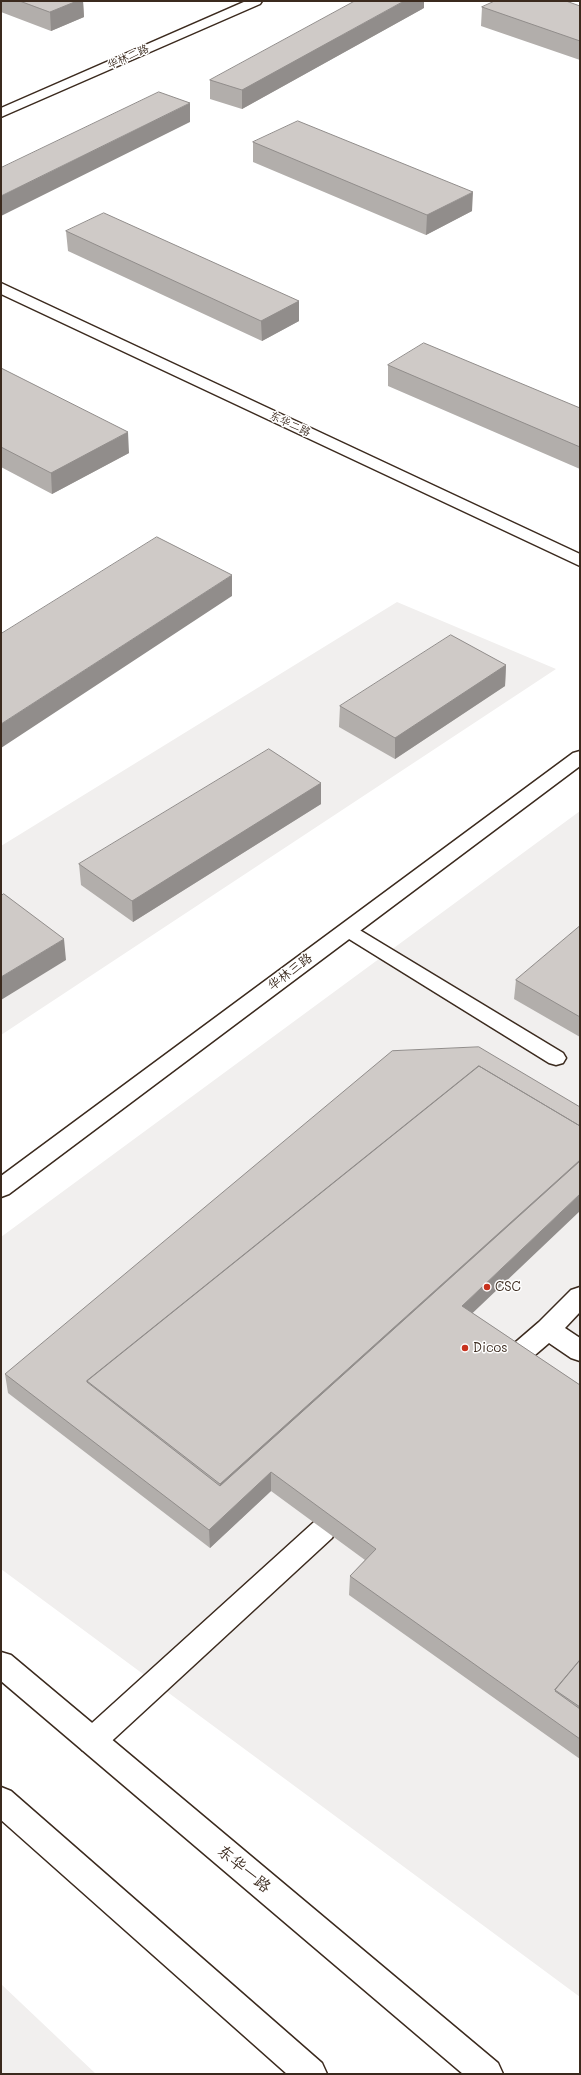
<!DOCTYPE html>
<html>
<head>
<meta charset="utf-8">
<style>
	body { margin:0 }
	#map { position:relative; width:581px; height:2075px; overflow:hidden; background:#fff; font-family:Mali,sans-serif }
	canvas { display:block }
	.frame { position:absolute; inset:0; border:2px solid #3b2a1e; pointer-events:none }
</style>
</head>
<body>
<div id="map">
<canvas width="581" height="2075"></canvas>
<div class="frame"></div>
</div>
<script>
const g = document.querySelector('canvas').getContext('2d');
g.lineJoin = 'round';
function fill(path, color) {
  g.fillStyle = color;
  g.fill(path, 'evenodd');
}
function strokePath(path, color, width, dash) {
  g.strokeStyle = color;
  g.lineWidth = width;
  g.lineCap = dash ? 'butt' : 'round';
  g.setLineDash(dash || []);
  g.stroke(path);
}
function label(font, color, halo, rows, align = 'center') {
  g.font = font + ' Mali,"LXGW WenKai TC",sans-serif';
  g.lineWidth = 3;
  g.setLineDash([]);
  g.textBaseline = 'middle';
  g.strokeStyle = halo;
  g.fillStyle = color;
  for (const [text, x, y, turn = 0] of rows) {
    g.save();
    g.translate(x, y);
    g.rotate((+turn || 0) * Math.PI / 180);
    g.textAlign = isNaN(turn) ? turn : align;
    if (halo) g.strokeText(text, 0, 0);
    g.fillText(text, 0, 0);
    g.restore();
  }
}
const built = new Path2D(`
	M397,602L556,669L1,1035V846Z
	M580,811V1997L1,1569V1237Z
	M1,1984L96,2074H1Z`);
const service = new Path2D(`
	M347,924L353,926L563,1053L566,1058L563,1063L556,1065L549,1063L341,934L338,930L341,926Z`);
const pedestrian = new Path2D(`
	M580,1287V1312L565,1328L580,1338V1361L571,1358L549,1343L521,1367L512,1370L503,1367L500,1360L503,1353L539,1322L571,1290Z
	M323,1519L332,1522L336,1530L332,1538L102,1750L92,1754L82,1750L78,1741L82,1732L314,1522Z`);
const minor = new Path2D(`
	M246,1H262L260,4L1,117V108Z
	M1,283L580,554V566L1,294Z
	M580,751V766L9,1194L1,1197V1176L573,753Z`);
const tertiary = new Path2D(`
	M1,1652L11,1655L498,2063L503,2074H463L1,1681Z
	M1,1787L11,1791L322,2063L327,2074H287L1,1820Z`);
const wall = new Path2D(`
	M1,1H83L84,17L51,31L1,12Z
	M580,6V60L481,26L482,7Z
	M424,8L242,109L210,99V80Z
	M253,142L472,211L426,235L253,162Z
	M66,231L299,301V321L262,341L68,251Z
	M388,365L580,408V469L388,386Z
	M1,368L129,453L52,494L1,467Z
	M506,665L505,686L395,759L339,727L340,706Z
	M321,783V804L133,922L81,885L79,864Z
	M580,926V1037L514,999L516,980Z
	M472,1313L580,1385V1759L349,1595L350,1576L365,1560L271,1491L210,1548L8,1393L5,1374Z`);
const shadedWall = new Path2D(`
	M77,1H83L84,17L51,31L50,12Z
	M404,1H424V8L242,109V90Z
	M190,103V122L1,216V196Z
	M473,192L472,211L426,235L427,215Z
	M299,301V321L262,341L261,321Z
	M128,432L129,453L52,494L51,473Z
	M232,575V596L1,748V724Z
	M506,665L505,686L395,759V738Z
	M321,783V804L133,922L132,901Z
	M64,939L66,960L1,1000V977Z
	M580,1160V1178L221,1504L220,1484Z
	M580,1194V1211L460,1325L462,1306Z
	M271,1472V1491L210,1548L209,1530Z`);
const building = new Path2D(`
	M20,1H77L50,12Z
	M355,1H404L242,90L210,80Z
	M495,1H566L580,6V41L482,7Z
	M159,92L190,103L1,196V168Z
	M298,121L473,192L427,215L253,142Z
	M104,213L299,301L261,321L66,231Z
	M424,343L580,408V447L388,365Z
	M1,368L128,432L51,473L1,447Z
	M157,537L232,575L1,724V634Z
	M451,635L506,665L395,738L340,706Z
	M269,749L321,783L132,901L79,864Z
	M4,894L64,939L1,977V896Z
	M580,926V1017L516,980Z
	M479,1047L580,1107V1126L479,1066L87,1381V1382L220,1486L580,1161V1194L462,1306L580,1385V1660L555,1690H556L555,1691L580,1709V1739L350,1576L376,1549L271,1472L209,1530L5,1374L392,1051Z
	M479,1066L580,1126V1160L220,1484L87,1381Z
	M580,1660V1707L555,1690Z`);
const markers = [
	[487,1287,4,"#c8321e"],
	[465,1348,4,"#c8321e"]
];
const farStreetnames = [
	["华林二路",128,57,-24],
	["东华二路",290,424,25]
];
const streetNames = [
	["华林三路",290,972,-37]
];
const poiNames = [
	["CSC",495,1287],
	["Dicos",473,1348]
];
const nearStreetnames = [
	["东华一路",244,1869,40]
];
fill(built, '#f1efee');
strokePath(service, '#3b2a1e', 3);
strokePath(pedestrian, '#3b2a1e', 3);
strokePath(minor, '#3b2a1e', 3);
strokePath(tertiary, '#3b2a1e', 3);
fill(service, '#fff');
fill(pedestrian, '#fff');
fill(minor, '#fff');
fill(tertiary, '#fff');
fill(wall, '#b2aeab');
fill(shadedWall, '#918d8b');
fill(building, '#cfcac7');
strokePath(building, '#918d8b', 1);
for (const [x, y, r, color] of markers) {
  const dot = new Path2D();
  dot.arc(x, y, r, 0, 2 * Math.PI);
  g.fillStyle = color;
  g.fill(dot);
  strokePath(dot, '#fff', 1.5);
}
label('11px', '#3b2a1e', '#fff', farStreetnames);
label('13px', '#3b2a1e', '#fff', streetNames);
label('13px', '#3b2a1e', '#fff', poiNames, 'left');
label('16px', '#3b2a1e', '#fff', nearStreetnames);
</script>
</body>
</html>
